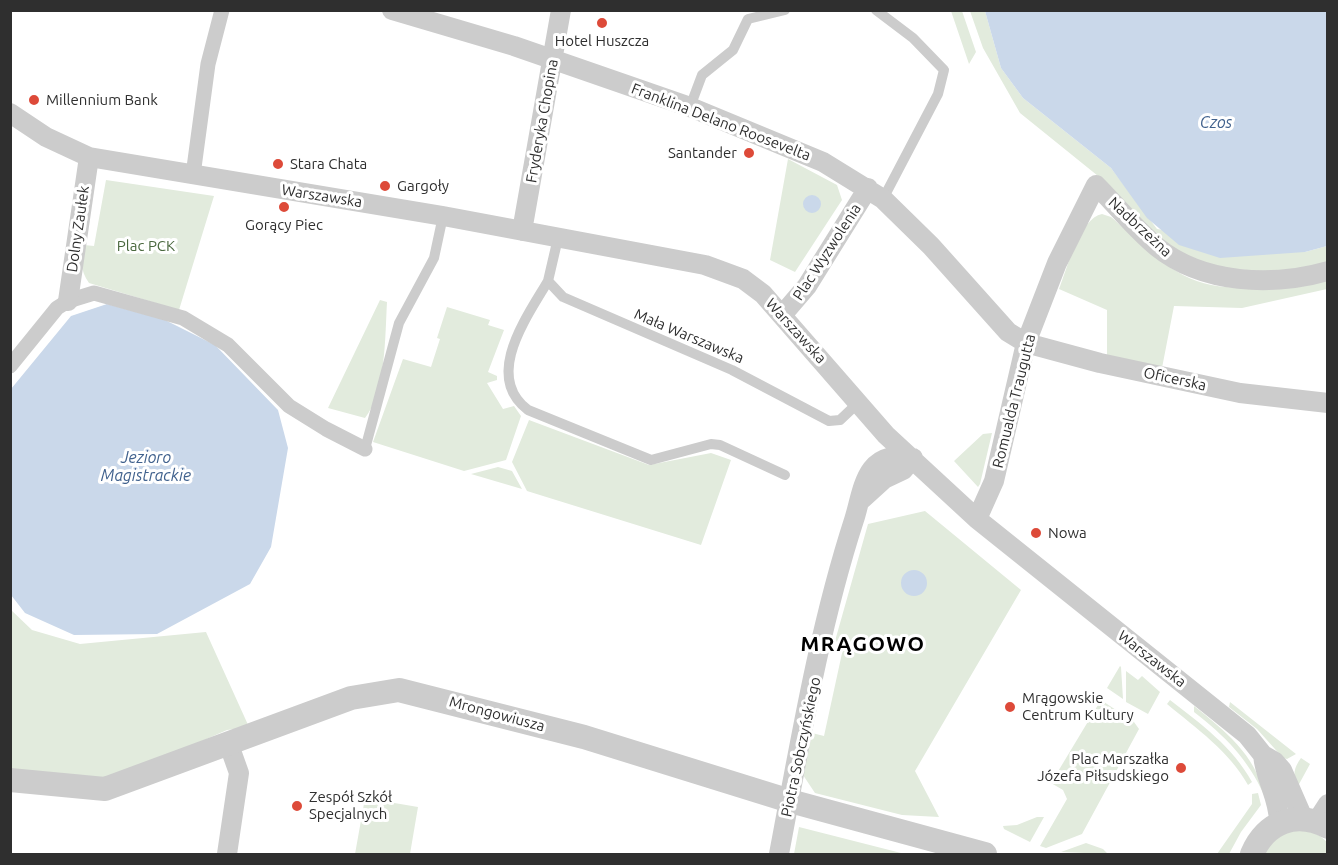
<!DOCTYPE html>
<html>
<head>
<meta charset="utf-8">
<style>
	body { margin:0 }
	#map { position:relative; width:1338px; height:865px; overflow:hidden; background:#fff; font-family:Ubuntu,sans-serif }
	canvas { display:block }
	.frame { position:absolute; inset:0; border:12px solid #2f2f2f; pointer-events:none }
</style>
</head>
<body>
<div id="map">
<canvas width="1338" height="865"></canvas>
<div class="frame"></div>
</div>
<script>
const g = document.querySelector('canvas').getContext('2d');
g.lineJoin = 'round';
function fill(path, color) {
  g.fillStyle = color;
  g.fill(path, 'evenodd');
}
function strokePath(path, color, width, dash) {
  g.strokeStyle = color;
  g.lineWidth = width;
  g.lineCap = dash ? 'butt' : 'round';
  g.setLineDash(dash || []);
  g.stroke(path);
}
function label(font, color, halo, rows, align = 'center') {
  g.font = font + ' Ubuntu,sans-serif';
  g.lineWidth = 6;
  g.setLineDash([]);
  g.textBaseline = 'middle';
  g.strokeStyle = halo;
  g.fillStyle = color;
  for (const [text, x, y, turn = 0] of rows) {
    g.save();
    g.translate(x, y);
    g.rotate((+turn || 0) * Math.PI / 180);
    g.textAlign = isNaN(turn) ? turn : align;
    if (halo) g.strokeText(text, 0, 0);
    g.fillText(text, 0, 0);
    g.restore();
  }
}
const green = new Path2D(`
	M951,11H962L976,52L969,64Z
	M970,11H985L1001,68L1023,98L1111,168L1157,229L1305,252L1327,246V264L1272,272L1211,267L1161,243L1103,180L1020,113L983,48Z
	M788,159L837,185L842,200L795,272L770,260Z
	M106,180L214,196L179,310L89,283C80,270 80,259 84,245L94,246Z
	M1102,214L1111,217C1131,234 1161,263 1183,275C1226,298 1282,284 1328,278L1327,289L1242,308L1174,306L1162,368L1107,356V310L1059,289C1067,269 1080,218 1102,214Z
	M380,300L387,302C385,337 386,391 365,418L328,408Z
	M447,307L490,320L488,325L504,330L488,372L497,376V380L487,383L503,409L514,406L521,416L506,460L464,471L373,442L403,359L431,367L440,339L437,338Z
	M529,420L649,465L711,453L731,460L701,545L527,491L512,462Z
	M992,433L980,484L978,487L954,461L983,434Z
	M498,467L512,471L522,489L471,474Z
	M925,511L1021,590L915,771L939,817L902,815L815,793L803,775L812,733L824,736L844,644L835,641L868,524Z
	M10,609L32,630L80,644L206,632L249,727L227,730L104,784L11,770Z
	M1120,666L1121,667L1123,699L1107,688Z
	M1126,671L1138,680L1142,676L1160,692L1148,714L1126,702Z
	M1101,700L1134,722L1139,729L1082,834L1046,848L1040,846L1067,799L1063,790L1051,783Z
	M1170,700C1201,724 1233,747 1252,782L1248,785C1229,751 1197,729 1167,704Z
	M1230,702L1296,754L1287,759L1283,758L1257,729L1229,707Z
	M1194,706C1224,730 1256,755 1264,795C1248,759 1225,736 1194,712Z
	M1301,758L1310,764L1298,786C1292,775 1294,768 1301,758Z
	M1258,793L1261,805L1241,832L1229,854H1217L1252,804V794Z
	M365,798L418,807L410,854H355Z
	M1037,817H1044L1030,842L1004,829L1003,826L1017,825Z
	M799,827L905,854H794Z
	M1296,829C1309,830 1318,833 1327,842V854H1264C1273,840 1280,834 1296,829Z
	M1086,843L1103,849L1108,854L1061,852Z`);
const water = new Path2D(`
	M985,11H1327V246L1305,252L1220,258L1179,245L1147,218L1111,168L1023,98L1001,68Z
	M803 204a9 9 0 1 1 18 0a9 9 0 1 1-18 0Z
	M107,304L165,320L215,345L278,410L288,448L271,547L250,584L157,634L74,635L25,613L11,595V389L71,316Z
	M901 583a13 13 0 1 1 26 0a13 13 0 1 1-26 0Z`);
const service = new Path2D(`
	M876,10L913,38L944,70L938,94L883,199
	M690,107L702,75L733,50L748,19L785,10
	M558,238L548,281L563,297L732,370L829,421L840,420L858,403
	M548,281C527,317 483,376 528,410L651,460L711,444L720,445L785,475
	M365,449L399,323L434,258L443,216`);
const pedestrian = new Path2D(`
	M193,175L208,64L222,10
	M10,366L57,308L68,301L94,293L183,318L228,345L289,406L326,429L365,449`);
const minor = new Path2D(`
	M392,10L514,46L690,107L823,162L883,199L931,246L1008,332L1026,343L1100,363L1240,393L1328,403
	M10,113L46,137L89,157L443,216L705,265L743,279L763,294L886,435L977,519L1247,735L1263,755L1275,762L1282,770L1303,818
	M522,231L561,10
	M68,301L89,157
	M783,314L807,286L868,188
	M862,499L884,479L903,470L913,458
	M977,519L994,481L1026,343L1057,263L1096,185C1116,205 1135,229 1157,247C1203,284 1272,287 1328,271
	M1263,755C1265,779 1279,798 1279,822
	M1317,821L1328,804
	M227,854L239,773L229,745
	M779,854C800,743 819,628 854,520C859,505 862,482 872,469C884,454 896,457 913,458`);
const tertiary = new Path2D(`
	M10,780L105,789L351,698L399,690L584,737L790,801L985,854
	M1252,854C1266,822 1296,810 1328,827`);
const markers = [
	[602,23,6,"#dd4a39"],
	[34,100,6,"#dd4a39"],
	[749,153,6,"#dd4a39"],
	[278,164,6,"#dd4a39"],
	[385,186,6,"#dd4a39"],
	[284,207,6,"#dd4a39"],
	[1036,533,6,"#dd4a39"],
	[1010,707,6,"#dd4a39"],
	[1181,768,6,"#dd4a39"],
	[297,806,6,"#dd4a39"]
];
const poiNames = [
	["Hotel Huszcza",602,41,"center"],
	["Millennium Bank",46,100],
	["Santander",737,153,"right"],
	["Stara Chata",290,164],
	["Gargoły",397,186],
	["Gorący Piec",284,225,"center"],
	["Nowa",1048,533],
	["Mrągowskie",1022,698],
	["Centrum Kultury",1022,715],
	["Plac Marszałka",1169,759,"right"],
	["Józefa Piłsudskiego",1169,776,"right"],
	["Zespół Szkół",309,797],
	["Specjalnych",309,814]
];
const streetNames = [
	["Fryderyka Chopina",542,121,-80],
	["Franklina Delano Roosevelta",721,122,21],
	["Warszawska",322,196,9],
	["Nadbrzeżna",1140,227,43],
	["Dolny Zaułek",78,229,-82],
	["Plac Wyzwolenia",827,252,-57],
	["Warszawska",796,331,48],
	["Mała Warszawska",689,336,23],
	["Oficerska",1175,379,12],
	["Romualda Traugutta",1014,401,-76],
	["Warszawska",1152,659,38],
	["Mrongowiusza",497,714,15],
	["Piotra Sobczyńskiego",801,747,-78]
];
const parkNames = [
	["Plac PCK",146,246]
];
const waterNames = [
	["Czos",1216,123],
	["Jezioro",146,458],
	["Magistrackie",146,476]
];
const districtNames = [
	["MRĄGOWO",863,644]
];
fill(green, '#e2ebdd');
fill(water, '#cad8ea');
strokePath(service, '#ccc', 10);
strokePath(pedestrian, '#ccc', 15);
strokePath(minor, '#ccc', 20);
strokePath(tertiary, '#ccc', 24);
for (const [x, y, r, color] of markers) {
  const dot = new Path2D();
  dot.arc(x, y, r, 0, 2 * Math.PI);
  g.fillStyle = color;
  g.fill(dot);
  strokePath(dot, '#fff', 2);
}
label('15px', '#2f2f2f', '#fff', poiNames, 'left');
label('15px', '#2f2f2f', '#fff', streetNames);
label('15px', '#4a683e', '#fff', parkNames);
label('italic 16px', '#40618d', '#fff', waterNames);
g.letterSpacing = '1.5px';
label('bold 21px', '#000', '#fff', districtNames);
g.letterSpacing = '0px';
</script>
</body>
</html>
